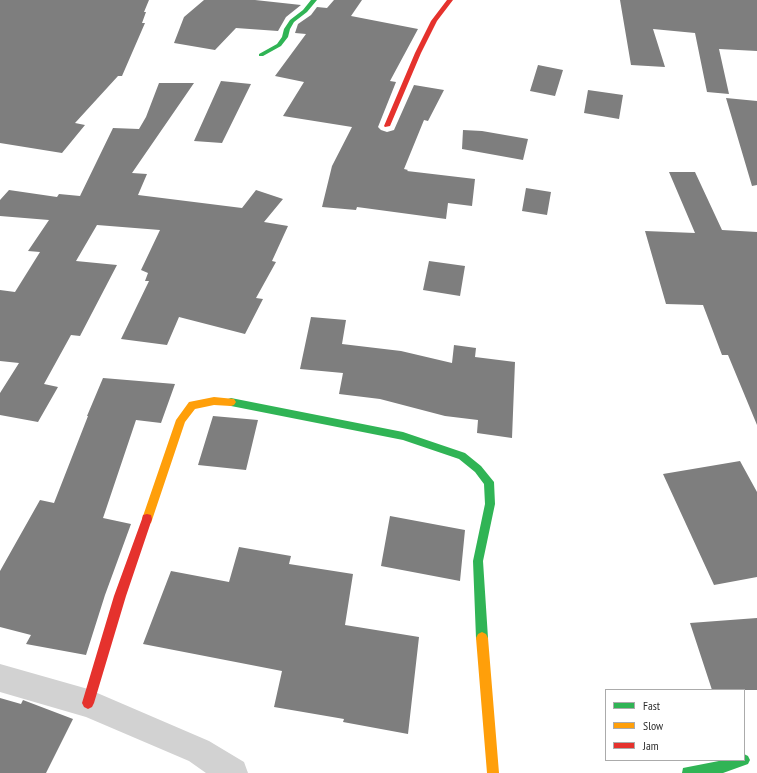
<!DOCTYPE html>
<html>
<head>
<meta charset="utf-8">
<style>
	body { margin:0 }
	#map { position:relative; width:757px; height:773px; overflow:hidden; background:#fff; font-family:"PT Sans Narrow",sans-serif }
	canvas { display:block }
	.legend { position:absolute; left:605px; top:689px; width:140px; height:72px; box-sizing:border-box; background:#fff; border:1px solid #ababab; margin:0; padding:5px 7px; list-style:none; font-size:12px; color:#2d2d2d }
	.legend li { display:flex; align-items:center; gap:8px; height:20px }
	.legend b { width:20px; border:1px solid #ababab }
</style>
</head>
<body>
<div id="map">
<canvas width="757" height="773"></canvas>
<ul class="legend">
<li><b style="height:5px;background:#30b455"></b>Fast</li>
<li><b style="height:5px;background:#ff9f0a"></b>Slow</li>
<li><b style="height:5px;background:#e5322d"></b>Jam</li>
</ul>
</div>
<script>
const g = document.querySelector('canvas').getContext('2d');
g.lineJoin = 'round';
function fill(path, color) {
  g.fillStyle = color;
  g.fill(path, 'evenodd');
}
const building = new Path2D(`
	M0,0H149L144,12H146L142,23H145L122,76H118L75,123L85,125L62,153L0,143Z
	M204,0H255L301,5L286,17L278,31L236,28L215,50L174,43L184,17Z
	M334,0H362L351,16L418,29L390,81L396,82L378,127L381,130L387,132L394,130L414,85L444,90L428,121L424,120L404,169L408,170L407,171L475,179L472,206L448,203L446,219L357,207L356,210L322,207L332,166L352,127L283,116L304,82L275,76L306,34L295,33L298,24L311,15L317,7L327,8Z
	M620,0H757V51L719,49L729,94L707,92L695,33L653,29L665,67L631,65Z
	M538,65L563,70L555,96L530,91Z
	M221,81L251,84L222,143L194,141Z
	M159,83H194L132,173L147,174L138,195L242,208L256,190L283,199L264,222L288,226L272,261L276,262L256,298L263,299L245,334L179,317L167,345L121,339L149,281H145L148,273L141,270L160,230L97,225L76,261L117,265L80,336L71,335L44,384L58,387L38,422L0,415V393L19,363L0,361V290L15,292L40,252L28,251L49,220L0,216V200L9,190L57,197L59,194L80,196L113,128L139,129L146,117Z
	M588,90L623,95L619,119L584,113Z
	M726,98L757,101V185L752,186Z
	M463,130L482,131L528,139L523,160L462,149Z
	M669,172H695L722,230L757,232V425L728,355H722L703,305L666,304L645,231L695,233Z
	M526,188L551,192L547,215L522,211Z
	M429,261L465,266L460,296L423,290Z
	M311,317L346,320L342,344L401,351L452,363L454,345L476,348L475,357L515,362L512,438L477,433L478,420L445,416L380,399L339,394L343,373L300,369Z
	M103,378L175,384L161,423L136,420L103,518L131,524L105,595L86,655L26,644L31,635L0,627V571L40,500L54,503L88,416H87Z
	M213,416L258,420L246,470L198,465Z
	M740,461L757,492V577L714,585L663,474Z
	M390,516L465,530L460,581L381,566Z
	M239,547L291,556L289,564L353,574L345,625L419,637L408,734L343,722L344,719L274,707L282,671L143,644L171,571L229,582Z
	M757,618V690H712L690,623Z
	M0,698L21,704L23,700L73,719L46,773H0Z`);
const street = new Path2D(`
	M0,664L88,689L209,741L244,762L248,773H206L189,761L86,717L0,692Z`);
const fast = new Path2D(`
	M311,0H317L307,12L294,22L290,29L288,37L281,46L263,56H259V54L277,44L282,37L284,29L290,20L303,10Z
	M231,398L403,432L465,453L481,466L494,482L495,504L483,561L488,638L486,642L482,644L478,642L476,638L473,561L485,504L484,484L475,472L459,459L403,440L231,406L228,405L226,402L228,399Z
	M744,754L748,756L750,760L748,764L723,773H682L683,768L688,767L724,760H744Z`);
const slow = new Path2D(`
	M214,397L234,399L236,402L234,405L231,406L214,405L195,409L185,422L151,523L147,524L143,523L142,519L176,420L189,402Z
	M482,632L486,634L488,638L499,773H487L476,638L478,634Z`);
const jam = new Path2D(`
	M447,0H453L437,21L421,53L390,126L385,127L384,126L415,53L431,21Z
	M147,514L151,515L152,519L126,596L94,703L92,707L88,709L84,707L82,703L114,596L142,519L143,515Z`);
fill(building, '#7e7e7e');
fill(street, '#d2d2d2');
fill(fast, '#30b455');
fill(slow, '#ff9f0a');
fill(jam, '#e5322d');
</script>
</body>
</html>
